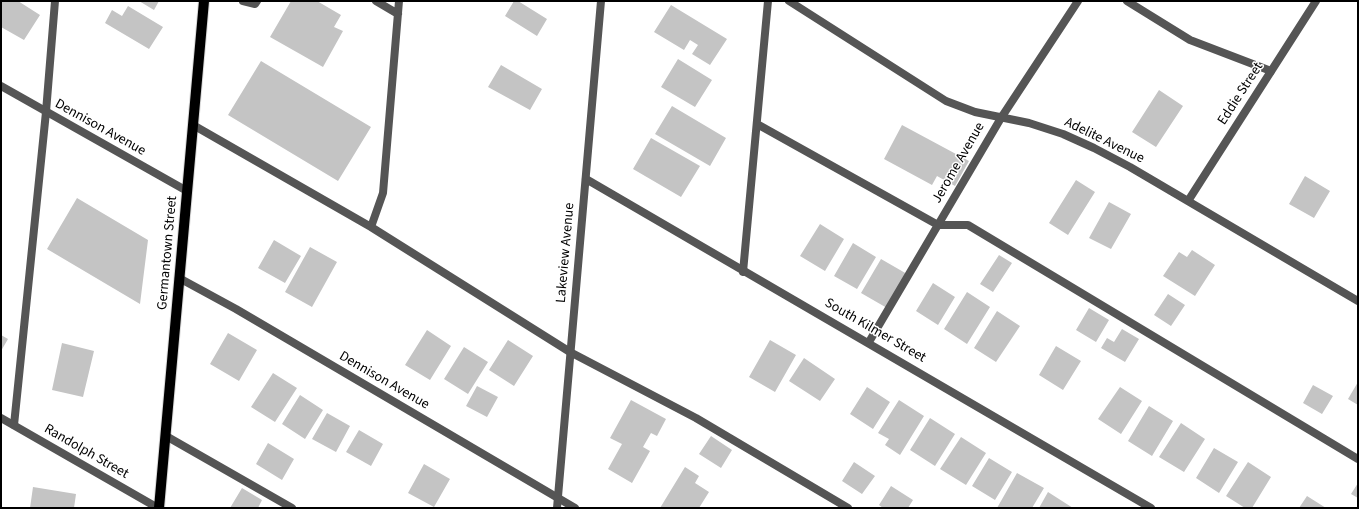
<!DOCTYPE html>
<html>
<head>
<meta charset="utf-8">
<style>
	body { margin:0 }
	#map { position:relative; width:1359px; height:509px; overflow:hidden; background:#fff; font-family:"Source Sans 3",sans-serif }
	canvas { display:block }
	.frame { position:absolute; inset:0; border:2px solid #000; pointer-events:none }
</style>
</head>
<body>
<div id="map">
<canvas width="1359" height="509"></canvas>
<div class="frame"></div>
</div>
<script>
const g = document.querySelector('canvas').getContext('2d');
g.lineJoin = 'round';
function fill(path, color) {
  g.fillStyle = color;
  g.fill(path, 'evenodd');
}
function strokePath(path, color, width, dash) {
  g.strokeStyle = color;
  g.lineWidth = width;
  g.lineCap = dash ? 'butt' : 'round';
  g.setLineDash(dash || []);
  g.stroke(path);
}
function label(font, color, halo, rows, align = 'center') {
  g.font = font + ' "Source Sans 3",sans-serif';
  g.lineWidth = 3;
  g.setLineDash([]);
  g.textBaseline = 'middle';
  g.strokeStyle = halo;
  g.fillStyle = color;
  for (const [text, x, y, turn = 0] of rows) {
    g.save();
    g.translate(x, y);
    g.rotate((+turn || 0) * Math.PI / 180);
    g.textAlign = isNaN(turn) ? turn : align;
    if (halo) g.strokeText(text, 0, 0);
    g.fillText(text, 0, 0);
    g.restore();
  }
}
const building = new Path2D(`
	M2,1H18L40,15L24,40L1,27Z
	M139,1H159L154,10Z
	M291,1H317L341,15L334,27L343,31L323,67L270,37Z
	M514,1H518L547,19L537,36L505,16Z
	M671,5L727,39L710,65L692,54L698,45L690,40L684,50L654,32Z
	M128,6L163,27L149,49L105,23L112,10L122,16Z
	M678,59L712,80L695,107L661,87Z
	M261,61L371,127L338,181L228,115Z
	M501,65L542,89L530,110L488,87Z
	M1159,90L1183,106L1156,147L1132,132Z
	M672,106L726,138L710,166L655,134Z
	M902,125L969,161L955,186L937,176L932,185L884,159Z
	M651,138L700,166L681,197L633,169Z
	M1305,176L1330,191L1314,218L1289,204Z
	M1076,180L1095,192L1068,235L1049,223Z
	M77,198L148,240L140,304L47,249Z
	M1109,202L1131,214L1111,249L1089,238Z
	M820,224L844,239L825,271L800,256Z
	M274,240L301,256L285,283L258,268Z
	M853,243L876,257L857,289L834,276Z
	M310,247L337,262L312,307L285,292Z
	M1192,250L1215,265L1195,296L1163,276L1179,252L1187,257Z
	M999,255L1012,263L993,292L980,284Z
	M881,259L907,274L887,308L861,293Z
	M933,283L955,297L938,325L916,311Z
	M967,292L990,307L967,344L944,329Z
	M1168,294L1185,305L1171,326L1154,315Z
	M1089,308L1109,320L1096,342L1076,330Z
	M997,311L1020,326L996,362L974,348Z
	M1122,329L1139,339L1125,362L1101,348L1107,338L1114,342Z
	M427,330L451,346L430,380L405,365Z
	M228,333L257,350L239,381L210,364Z
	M1,335L8,339L1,351Z
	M508,340L533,356L514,386L489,370Z
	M770,340L796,355L775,392L749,377Z
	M62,343L94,351L83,397L52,390Z
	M1056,346L1081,361L1063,390L1039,375Z
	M464,347L488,362L468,394L444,379Z
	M804,358L835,379L820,401L789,381Z
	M273,373L297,388L275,422L251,407Z
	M1358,382V405L1348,399Z
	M1313,385L1333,396L1322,414L1303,403Z
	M477,386L498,397L487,417L466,406Z
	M867,387L890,402L873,429L850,414Z
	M1120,387L1142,401L1121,434L1098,419Z
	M300,395L323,410L305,439L282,424Z
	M631,400L666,419L657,436L651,433L643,447L650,451L632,483L608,469L622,444L610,438Z
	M899,400L924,416L900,455L885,445L889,439L878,433Z
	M1149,406L1173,421L1152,456L1128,441Z
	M327,413L350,426L336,452L312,439Z
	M930,418L955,434L935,466L910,450Z
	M1181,423L1205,439L1184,472L1159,457Z
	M359,430L383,444L371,466L346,452Z
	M711,436L732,450L721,468L699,454Z
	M961,437L986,453L966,485L940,469Z
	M268,443L294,459L282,480L256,464Z
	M1214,448L1238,462L1219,493L1196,478Z
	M989,458L1012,472L995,500L972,486Z
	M854,462L875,476L862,494L842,481Z
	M1248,462L1271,477L1252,508H1245L1226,496Z
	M424,464L450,479L434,507L408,493Z
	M685,467L699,476L695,483L709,492L699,508H660Z
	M1017,473L1044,488L1032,508H997Z
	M1358,483V498L1351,494Z
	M891,486L913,500L908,508H883L879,505Z
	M33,487L76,494L74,508H30Z
	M242,488L262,500L258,508H230Z
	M1048,492L1073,508H1039Z
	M1307,496L1326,508H1299Z`);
const service = new Path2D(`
	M243,1L255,4L257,1
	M376,1L398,14
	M1127,1L1190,40L1271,71
	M757,124L938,225H968L1358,459
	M193,125L371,227L570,352L696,418L848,508
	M371,227L383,193L399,1
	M743,272L768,1
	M14,425L46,112L55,1
	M166,436L292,508`);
const minor = new Path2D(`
	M789,1L946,101L975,112L1029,123L1063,134L1094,148L1130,167L1358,301
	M1,86L187,191
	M586,179L1151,508
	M1188,201L1316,1
	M179,278L236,309L575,508
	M869,342L1001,118L1078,1
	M1,418L158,508`);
const tertiary = new Path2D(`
	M557,508L601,1`);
const primary = new Path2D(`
	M159,508L204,1`);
const streetNames = [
	["Eddie Street",1241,94,-57],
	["Dennison Avenue",100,128,29],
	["Adelite Avenue",1104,141,26],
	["Jerome Avenue",959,163,-60],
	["Germantown Street",168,253,-85],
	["Lakeview Avenue",566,253,-85],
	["South Kilmer Street",875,331,30],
	["Dennison Avenue",384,381,30],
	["Randolph Street",86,452,30]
];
fill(building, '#c4c4c4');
strokePath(primary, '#dbdbdb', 12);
strokePath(service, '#555', 8);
strokePath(minor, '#555', 8);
strokePath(tertiary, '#555', 8);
strokePath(primary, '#000', 10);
label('14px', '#000', '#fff', streetNames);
</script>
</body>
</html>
